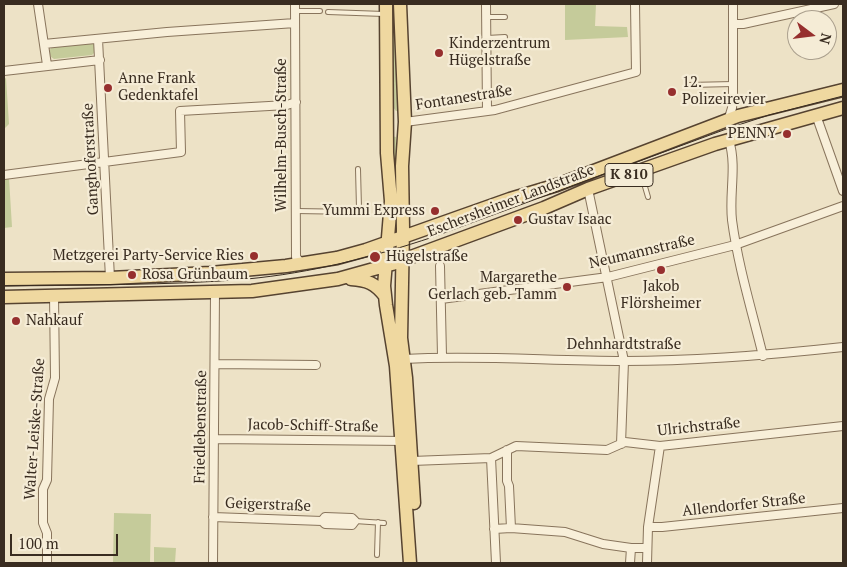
<!DOCTYPE html>
<html>
<head>
<meta charset="utf-8">
<style>
	body { margin:0 }
	#map { position:relative; width:847px; height:567px; overflow:hidden; background:#ede2c6; font-family:"PT Serif",serif }
	canvas { display:block }
	.frame { position:absolute; inset:0; border:5px solid #392c20; pointer-events:none }
	.north { position:absolute; left:787px; top:10px; width:50px; height:50px; box-sizing:border-box; background:#f5ecd6; border:1px solid #aa9f8d; border-radius:50%; rotate:105deg; font-size:14px; font-weight:700; line-height:20px; text-align:center; color:#392c20 }
	.north::after { content:''; display:block; margin:auto; width:18px; height:22px; background:#962f2e; clip-path:polygon(50% 0,100% 100%,50% 72%,0 100%) }
	.scale { position:absolute; left:10px; top:534px; width:108px; height:22px; box-sizing:border-box; border:2px solid #392c20; border-top:0; padding-left:6px; font-size:15px; line-height:18px; white-space:nowrap; color:#392c20; -webkit-text-stroke:4px #f5ecd6; paint-order:stroke }
</style>
</head>
<body>
<div id="map">
<canvas width="847" height="567"></canvas>
<div class="frame"></div>
<div class="north">N</div>
<div class="scale">100 m</div>
</div>
<script>
const g = document.querySelector('canvas').getContext('2d');
g.lineJoin = 'round';
function fill(path, color) {
  g.fillStyle = color;
  g.fill(path, 'evenodd');
}
function strokePath(path, color, width, dash) {
  g.strokeStyle = color;
  g.lineWidth = width;
  g.lineCap = dash ? 'butt' : 'round';
  g.setLineDash(dash || []);
  g.stroke(path);
}
function label(font, color, halo, rows, align = 'center') {
  g.font = font + ' "PT Serif",serif';
  g.lineWidth = 4.5;
  g.setLineDash([]);
  g.textBaseline = 'middle';
  g.strokeStyle = halo;
  g.fillStyle = color;
  for (const [text, x, y, turn = 0] of rows) {
    g.save();
    g.translate(x, y);
    g.rotate((+turn || 0) * Math.PI / 180);
    g.textAlign = isNaN(turn) ? turn : align;
    if (halo) g.strokeText(text, 0, 0);
    g.fillText(text, 0, 0);
    g.restore();
  }
}
const green = new Path2D(`
	M389,4H398L399,111H396L393,107Z
	M565,4H596L595,26L627,27L628,37L565,40Z
	M92,43L95,45V52L92,55L54,59L51,57L49,51L52,47Z
	M6,78L9,124L4,129V79Z
	M391,136L396,137L397,226Z
	M9,178L12,227L4,228V179Z
	M114,513L151,514L150,563H113Z
	M154,547L176,548L175,563H154Z`);
const lane = new Path2D(`
	M295,11H320
	M328,12L384,14
	M486,17H505
	M487,38L505,37
	M689,85L733,84
	M641,173L648,197
	M296,211L357,212L359,208L358,169
	M355,521L384,523
	M377,555L378,522`);
const street = new Path2D(`
	M38,4L47,65
	M295,4L296,257L302,264
	M486,4L487,111
	M733,24H743L834,4
	M98,39L110,278
	M44,44L167,32L295,23
	M4,71L100,60
	M816,115L843,191
	M728,121L732,108L733,97V4
	M405,122L495,110L636,72L635,4
	M729,140C737,167 729,193 732,220C738,266 752,311 763,356
	M4,175L181,152L180,111L287,105L296,102
	M588,189L624,361L621,444
	M440,266L442,356
	M441,299L608,277L735,245L843,206
	M404,359C477,355 550,361 624,361C697,361 770,355 843,347
	M215,364L316,365
	M214,439L405,441
	M507,450V481L509,486L511,528
	M491,458L496,563
	M412,461L491,458L516,446L607,450L625,442L660,446L843,426
	M213,517L322,521
	M325,517L352,518L355,521L352,525L325,524L322,521Z
	M648,527H662L843,508
	M494,529L511,528L565,532L603,544L631,548
	M47,563V533L43,523V489L47,480L49,399L55,378L54,295
	M213,563L215,292
	M630,563L631,548H647
	M647,563L648,527L660,446`);
const primary = new Path2D(`
	M386,4L387,153L391,201L384,286L386,305L396,366L410,563
	M400,4L405,122L402,166L403,230L401,338L406,378L414,503
	M4,279L110,278L210,273L286,266L337,258L366,250L510,199L557,185L738,116L843,90
	M351,279C367,280 375,283 385,296
	M4,297L252,291L338,279L392,264L544,208L588,189L715,144L843,108`);
const tram = new Path2D(`
	M4,286C85,284 167,286 247,279C311,273 373,257 433,237L729,128L769,115L843,96`);
const markers = [
	[439,53,5,"#962f2e"],
	[108,88,5,"#962f2e"],
	[672,92,5,"#962f2e"],
	[787,134,5,"#962f2e"],
	[435,211,5,"#962f2e"],
	[518,220,5,"#962f2e"],
	[254,256,5,"#962f2e"],
	[375,257,6,"#962f2e"],
	[661,270,5,"#962f2e"],
	[132,275,5,"#962f2e"],
	[567,287,5,"#962f2e"],
	[16,321,5,"#962f2e"]
];
const shields = [
	[629,175,48]
];
const shieldNames = [
	["K 810",629,175]
];
const poiNames = [
	["Kinderzentrum",449,44],
	["Hügelstraße",449,61],
	["Anne Frank",118,79],
	["Gedenktafel",118,96],
	["12.",682,83],
	["Polizeirevier",682,100],
	["PENNY",777,134,"right"],
	["Yummi Express",425,211,"right"],
	["Gustav Isaac",528,220],
	["Metzgerei Party-Service Ries",244,256,"right"],
	["Hügelstraße",386,257],
	["Rosa Grünbaum",142,275],
	["Margarethe",557,278,"right"],
	["Gerlach geb. Tamm",557,295,"right"],
	["Jakob",661,287,"center"],
	["Flörsheimer",661,304,"center"],
	["Nahkauf",26,321]
];
const streetNames = [
	["Fontanestraße",464,98,-9],
	["Wilhelm-Busch-Straße",282,135,-90],
	["Ganghoferstraße",91,159,-93],
	["Eschersheimer Landstraße",511,201,-21],
	["Neumannstraße",642,252,-13],
	["Dehnhardtstraße",624,345],
	["Jacob-Schiff-Straße",313,426,1],
	["Friedlebenstraße",201,427,-89],
	["Ulrichstraße",699,427,-6],
	["Walter-Leiske-Straße",35,429,-86],
	["Geigerstraße",268,505,2],
	["Allendorfer Straße",744,505,-6]
];
fill(green, '#c5cb9a');
strokePath(lane, '#88745c', 6);
strokePath(street, '#88745c', 10);
strokePath(primary, '#564330', 15);
strokePath(lane, '#f8efd9', 4);
strokePath(street, '#f8efd9', 8);
strokePath(primary, '#efd8a0', 12);
strokePath(tram, '#392c20', 1);
for (const [x, y, r, color] of markers) {
  const dot = new Path2D();
  dot.arc(x, y, r, 0, 2 * Math.PI);
  g.fillStyle = color;
  g.fill(dot);
  strokePath(dot, '#f5ecd6', 2);
}
for (const [x, y, w] of shields) {
  const box = new Path2D();
  box.roundRect(x - w / 2, y - 11.5, w, 23, 4);
  g.fillStyle = '#f5ecd6';
  g.fill(box);
  strokePath(box, '#392c20', 1);
}
label('bold 14px', '#392c20', null, shieldNames);
label('15px', '#392c20', '#f5ecd6', poiNames, 'left');
label('15px', '#392c20', '#f5ecd6', streetNames);
</script>
</body>
</html>
